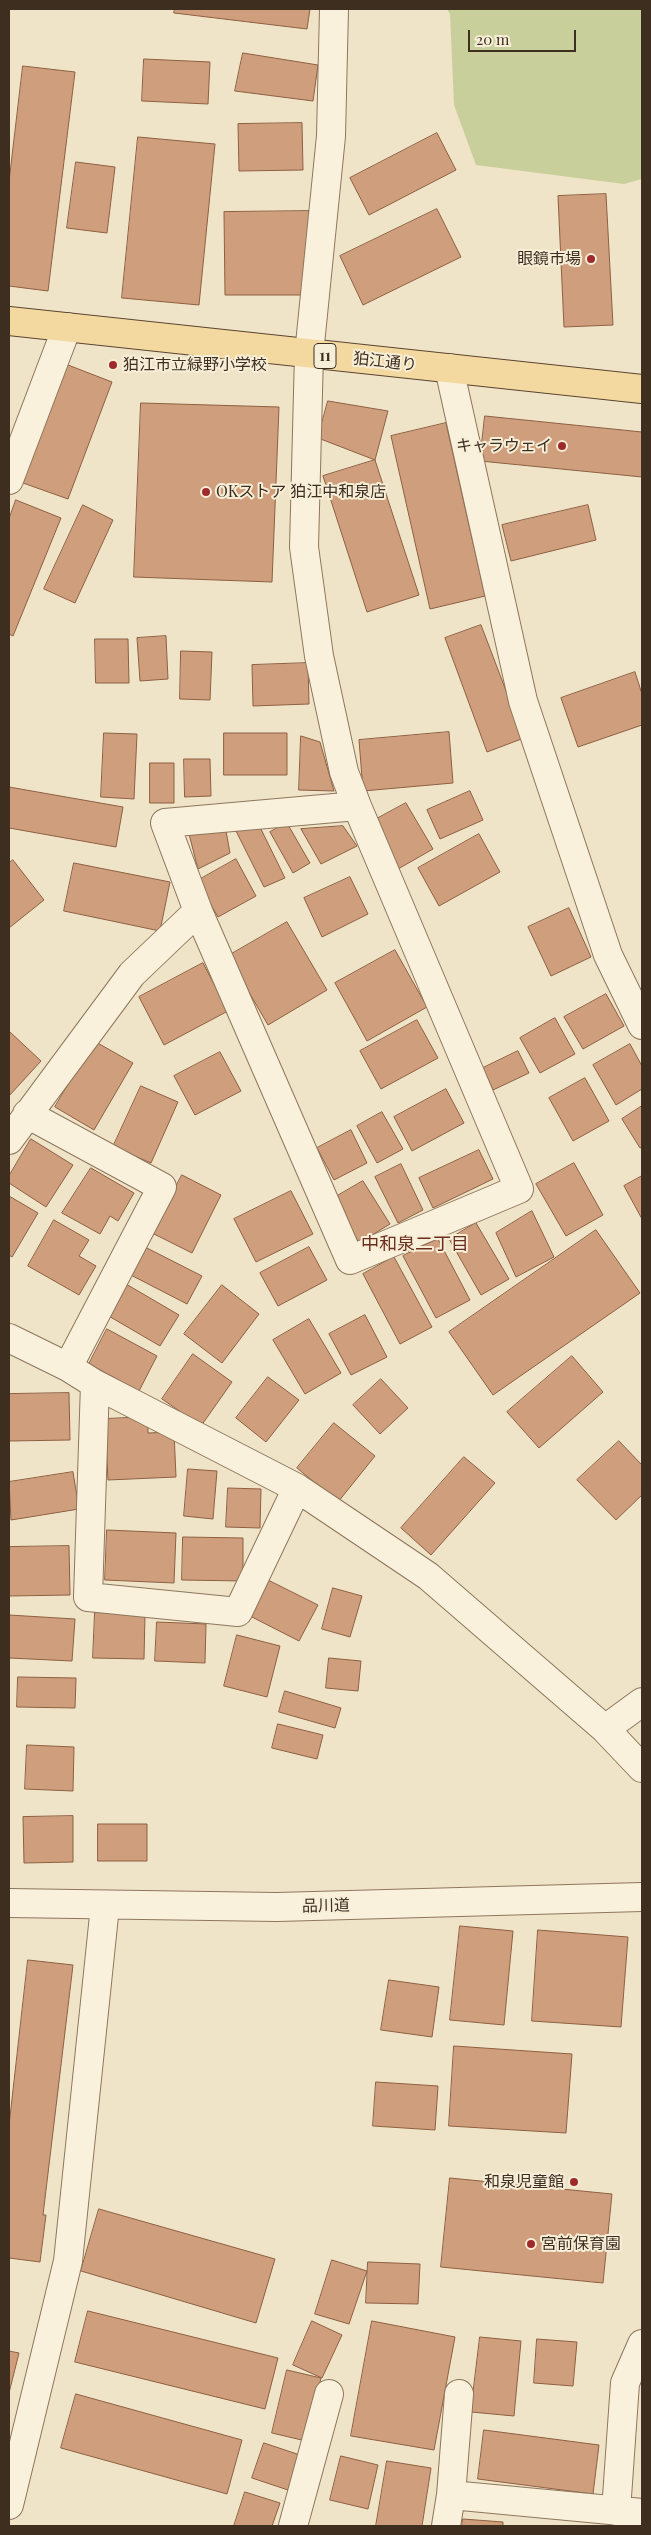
<!DOCTYPE html>
<html>
<head>
<meta charset="utf-8">
<style>
	body { margin:0 }
	#map { position:relative; width:651px; height:2535px; overflow:hidden; background:#f0e4c8; font-family:"Playfair Display",serif }
	canvas { display:block }
	.frame { position:absolute; inset:0; border:10px solid #3d2e20; pointer-events:none }
	.scale { position:absolute; left:468px; top:30px; width:108px; height:22px; box-sizing:border-box; border:2px solid #3d2e20; border-top:0; padding-left:6px; font-size:15px; line-height:18px; white-space:nowrap; color:#3d2e20; -webkit-text-stroke:4px #f7eed8; paint-order:stroke }
</style>
</head>
<body>
<div id="map">
<canvas width="651" height="2535"></canvas>
<div class="frame"></div>
<div class="scale">20 m</div>
</div>
<script>
const g = document.querySelector('canvas').getContext('2d');
g.lineJoin = 'round';
function fill(path, color) {
  g.fillStyle = color;
  g.fill(path, 'evenodd');
}
function strokePath(path, color, width, dash) {
  g.strokeStyle = color;
  g.lineWidth = width;
  g.lineCap = dash ? 'butt' : 'round';
  g.setLineDash(dash || []);
  g.stroke(path);
}
function label(font, color, halo, rows, align = 'center') {
  g.font = font + ' "Playfair Display","Noto Sans JP",serif';
  g.lineWidth = 4;
  g.setLineDash([]);
  g.textBaseline = 'middle';
  g.strokeStyle = halo;
  g.fillStyle = color;
  for (const [text, x, y, turn = 0] of rows) {
    g.save();
    g.translate(x, y);
    g.rotate((+turn || 0) * Math.PI / 180);
    g.textAlign = isNaN(turn) ? turn : align;
    if (halo) g.strokeText(text, 0, 0);
    g.fillText(text, 0, 0);
    g.restore();
  }
}
const green = new Path2D(`
	M447,9H642V179L624,184L476,165L454,105L450,14Z`);
const building = new Path2D(`
	M175,9H310L307,29L174,13Z
	M243,53L318,65L313,101L235,91Z
	M144,59L210,62L208,104L142,101Z
	M23,66L75,72L48,291L9,286V182Z
	M302,123L303,170L239,171L238,124Z
	M437,133L456,170L369,215L350,178Z
	M138,137L215,144L199,305L122,298Z
	M76,162L115,167L107,233L67,228Z
	M606,194L613,325L564,327L558,196Z
	M437,209L461,257L363,305L340,256Z
	M309,211L310,295H225L224,212Z
	M68,365L112,382L68,499L23,483Z
	M328,401L388,411L375,460L318,438Z
	M141,403L279,407L272,582L134,577Z
	M485,416L642,432V477L480,461Z
	M446,423L485,596L430,609L391,436Z
	M375,460L419,595L367,612L323,476Z
	M16,500L61,518L13,636L9,634V519Z
	M83,505L113,520L75,603L44,589Z
	M588,505L596,540L511,561L502,525Z
	M481,625L524,738L487,752L445,638Z
	M166,636L168,679L140,681L137,638Z
	M95,639H128L129,683H96Z
	M181,651L212,652L210,700L180,699Z
	M308,663L309,704L253,706L252,665Z
	M635,672L642,694V725L578,747L561,698Z
	M449,732L453,783L363,791L359,740Z
	M104,733L137,734L134,799L101,797Z
	M224,733H287V775H224Z
	M301,736L320,742L334,791L299,790Z
	M184,759H210L211,796L185,797Z
	M150,763H174V803H150Z
	M9,787L123,807L116,847L9,828Z
	M470,791L483,820L440,839L427,810Z
	M406,803L433,849L398,869L371,822Z
	M257,821L285,878L264,887L236,831Z
	M287,823L310,863L293,873L270,832Z
	M343,826L357,846L321,864L301,829Z
	M226,831L230,853L198,869L189,834Z
	M479,834L500,872L439,906L418,868Z
	M236,859L256,896L218,917L197,881Z
	M13,860L44,900L9,928V863Z
	M74,863L170,882L160,931L64,911Z
	M350,877L368,914L322,937L304,898Z
	M569,908L591,957L551,976L528,927Z
	M287,922L327,990L268,1025L228,956Z
	M395,950L427,1007L367,1041L335,983Z
	M203,963L228,1011L164,1045L139,997Z
	M606,994L624,1026L583,1049L564,1017Z
	M555,1018L575,1054L540,1073L520,1038Z
	M417,1020L438,1058L381,1089L360,1051Z
	M9,1031L41,1061L9,1096Z
	M94,1041L133,1063L94,1130L55,1107Z
	M630,1044L642,1066V1089L616,1105L593,1065Z
	M518,1051L529,1073L493,1090L483,1068Z
	M220,1052L241,1091L195,1115L174,1076Z
	M585,1078L609,1121L573,1141L549,1098Z
	M141,1086L178,1102L151,1163L113,1147Z
	M446,1089L464,1123L412,1151L394,1117Z
	M642,1106V1147L640,1148L622,1119Z
	M382,1112L403,1149L377,1163L357,1126Z
	M351,1130L367,1163L334,1180L317,1148Z
	M31,1139L73,1165L46,1207L9,1183V1176Z
	M479,1150L493,1179L433,1208L419,1178Z
	M574,1163L603,1215L566,1236L536,1184Z
	M401,1164L423,1210L398,1223L375,1177Z
	M91,1168L134,1193L118,1221L110,1216L100,1234L62,1213Z
	M182,1175L221,1195L192,1253L152,1233Z
	M642,1176V1219L624,1186Z
	M363,1181L390,1224L359,1243L332,1199Z
	M291,1191L313,1234L256,1262L234,1219Z
	M9,1196L38,1213L12,1257L9,1255Z
	M532,1211L554,1257L516,1277L496,1233Z
	M54,1220L89,1240L79,1256L96,1266L79,1295L28,1266Z
	M476,1223L509,1279L481,1295L449,1239Z
	M596,1230L640,1293L493,1395L449,1332Z
	M438,1239L470,1300L436,1318L403,1256Z
	M139,1244L202,1276L187,1304L125,1272Z
	M309,1247L327,1280L278,1306L260,1273Z
	M394,1257L432,1327L400,1344L363,1274Z
	M126,1284L179,1315L160,1346L107,1315Z
	M222,1285L259,1314L222,1363L184,1334Z
	M365,1315L387,1357L351,1375L329,1334Z
	M309,1319L341,1373L305,1394L273,1340Z
	M107,1329L157,1356L139,1391L89,1364Z
	M193,1354L232,1382L201,1426L162,1399Z
	M572,1356L603,1392L539,1448L507,1412Z
	M268,1377L299,1400L266,1442L236,1418Z
	M381,1379L408,1408L380,1434L353,1405Z
	M69,1393L70,1440L9,1441V1394Z
	M148,1417V1433L174,1432L176,1477L108,1480L105,1419Z
	M334,1423L375,1456L338,1502L297,1468Z
	M619,1441L642,1465V1495L616,1520L577,1480Z
	M464,1457L495,1483L431,1555L401,1528Z
	M188,1469L217,1471L213,1519L184,1516Z
	M73,1472L79,1509L11,1520L9,1482Z
	M228,1488L261,1489L260,1528L226,1527Z
	M107,1530L176,1533L174,1583L105,1580Z
	M183,1537L243,1538V1581L182,1580Z
	M69,1546L70,1595L9,1596V1547Z
	M266,1579L318,1605L299,1641L248,1615Z
	M333,1588L362,1596L350,1637L322,1629Z
	M95,1612L145,1614L144,1659L93,1658Z
	M9,1615L75,1619L72,1661L9,1658Z
	M157,1622L206,1624L205,1663L155,1661Z
	M237,1635L280,1646L267,1697L224,1686Z
	M329,1658L361,1661L358,1691L326,1688Z
	M18,1677L76,1678L75,1708L17,1707Z
	M285,1691L341,1708L335,1728L279,1712Z
	M278,1724L323,1735L317,1759L272,1748Z
	M27,1745L74,1747L73,1791L25,1789Z
	M73,1816V1862L24,1863L23,1817Z
	M98,1824H147V1861H98Z
	M460,1926L513,1931L504,2025L450,2020Z
	M538,1930L628,1937L621,2027L532,2021Z
	M28,1960L73,1965L43,2215H46L40,2262L9,2258V2126Z
	M389,1980L439,1987L432,2037L381,2030Z
	M454,2046L572,2054L566,2133L449,2126Z
	M376,2082L438,2086L435,2130L373,2126Z
	M450,2178L612,2194L603,2283L441,2267Z
	M99,2209L275,2259L256,2323L81,2271Z
	M332,2260L367,2271L349,2324L315,2314Z
	M368,2262L420,2264L418,2304L366,2303Z
	M88,2311L278,2358L265,2409L75,2362Z
	M312,2321L342,2335L322,2378L293,2365Z
	M372,2321L455,2337L434,2450L351,2436Z
	M480,2337L521,2341L514,2416L471,2412Z
	M537,2339L577,2342L573,2386L534,2383Z
	M9,2351L19,2353L9,2393Z
	M287,2370L321,2378L306,2441L272,2433Z
	M76,2394L242,2440L227,2494L61,2448Z
	M484,2430L599,2445L593,2494L478,2479Z
	M264,2443L300,2455L288,2490L252,2478Z
	M341,2456L378,2465L368,2509L330,2500Z
	M387,2461L431,2468L422,2526H376Z
	M245,2492L280,2503L272,2526H234Z
	M463,2519L503,2522V2526H462Z`);
const minor = new Path2D(`
	M334,9L331,136L309,354L304,547L319,656L344,772L357,806L519,1189L350,1260L198,911L165,823L357,806
	M449,368L523,701L608,955L642,1025
	M9,480L67,327
	M27,1114L162,1187L68,1367
	M9,1140L132,974L198,911
	M9,1338L68,1367L95,1384L297,1488L428,1576L605,1729L642,1768
	M95,1384L88,1597L238,1612L297,1488
	M605,1729L642,1702
	M9,1903L277,1907L642,1897
	M451,2495L642,2513
	M9,2505L68,2261L105,1906
	M616,2511L625,2383L642,2344
	M293,2526L329,2394
	M446,2526L451,2495L459,2394`);
const major = new Path2D(`
	M9,321L642,389`);
const markers = [
	[591,259,5,"#9e2a2b"],
	[113,365,5,"#9e2a2b"],
	[562,446,5,"#9e2a2b"],
	[206,492,5,"#9e2a2b"],
	[574,2182,5,"#9e2a2b"],
	[531,2244,5,"#9e2a2b"]
];
const shields = [
	[325,356,22]
];
const shieldNames = [
	["11",325,356]
];
const poiNames = [
	["眼鏡市場",581,259],
	["狛江市立緑野小学校",123,365,"left"],
	["キャラウェイ",552,446],
	["OKストア 狛江中和泉店",216,492,"left"],
	["和泉児童館",564,2182],
	["宮前保育園",541,2244,"left"]
];
const streetNames = [
	["狛江通り",385,362,6],
	["品川道",326,1906,-1]
];
const neighbourhoodNames = [
	["中和泉二丁目",415,1244]
];
fill(green, '#c9cf9b');
fill(building, '#cf9f7d');
strokePath(building, '#8d5f41', 1);
strokePath(minor, '#8d765c', 30);
strokePath(major, '#5b4430', 30);
strokePath(minor, '#faf1dc', 28);
strokePath(major, '#f3d9a0', 28);
for (const [x, y, r, color] of markers) {
  const dot = new Path2D();
  dot.arc(x, y, r, 0, 2 * Math.PI);
  g.fillStyle = color;
  g.fill(dot);
  strokePath(dot, '#f7eed8', 2);
}
for (const [x, y, w] of shields) {
  const box = new Path2D();
  box.roundRect(x - w / 2, y - 12.5, w, 25, 4);
  g.fillStyle = '#f7eed8';
  g.fill(box);
  strokePath(box, '#3d2e20', 1);
}
label('bold 15px', '#3d2e20', null, shieldNames);
label('16px', '#3d2e20', '#f7eed8', poiNames, 'right');
label('16px', '#3d2e20', '#f7eed8', streetNames);
label('18px', '#6b2e1e', '#f7eed8', neighbourhoodNames);
</script>
</body>
</html>
